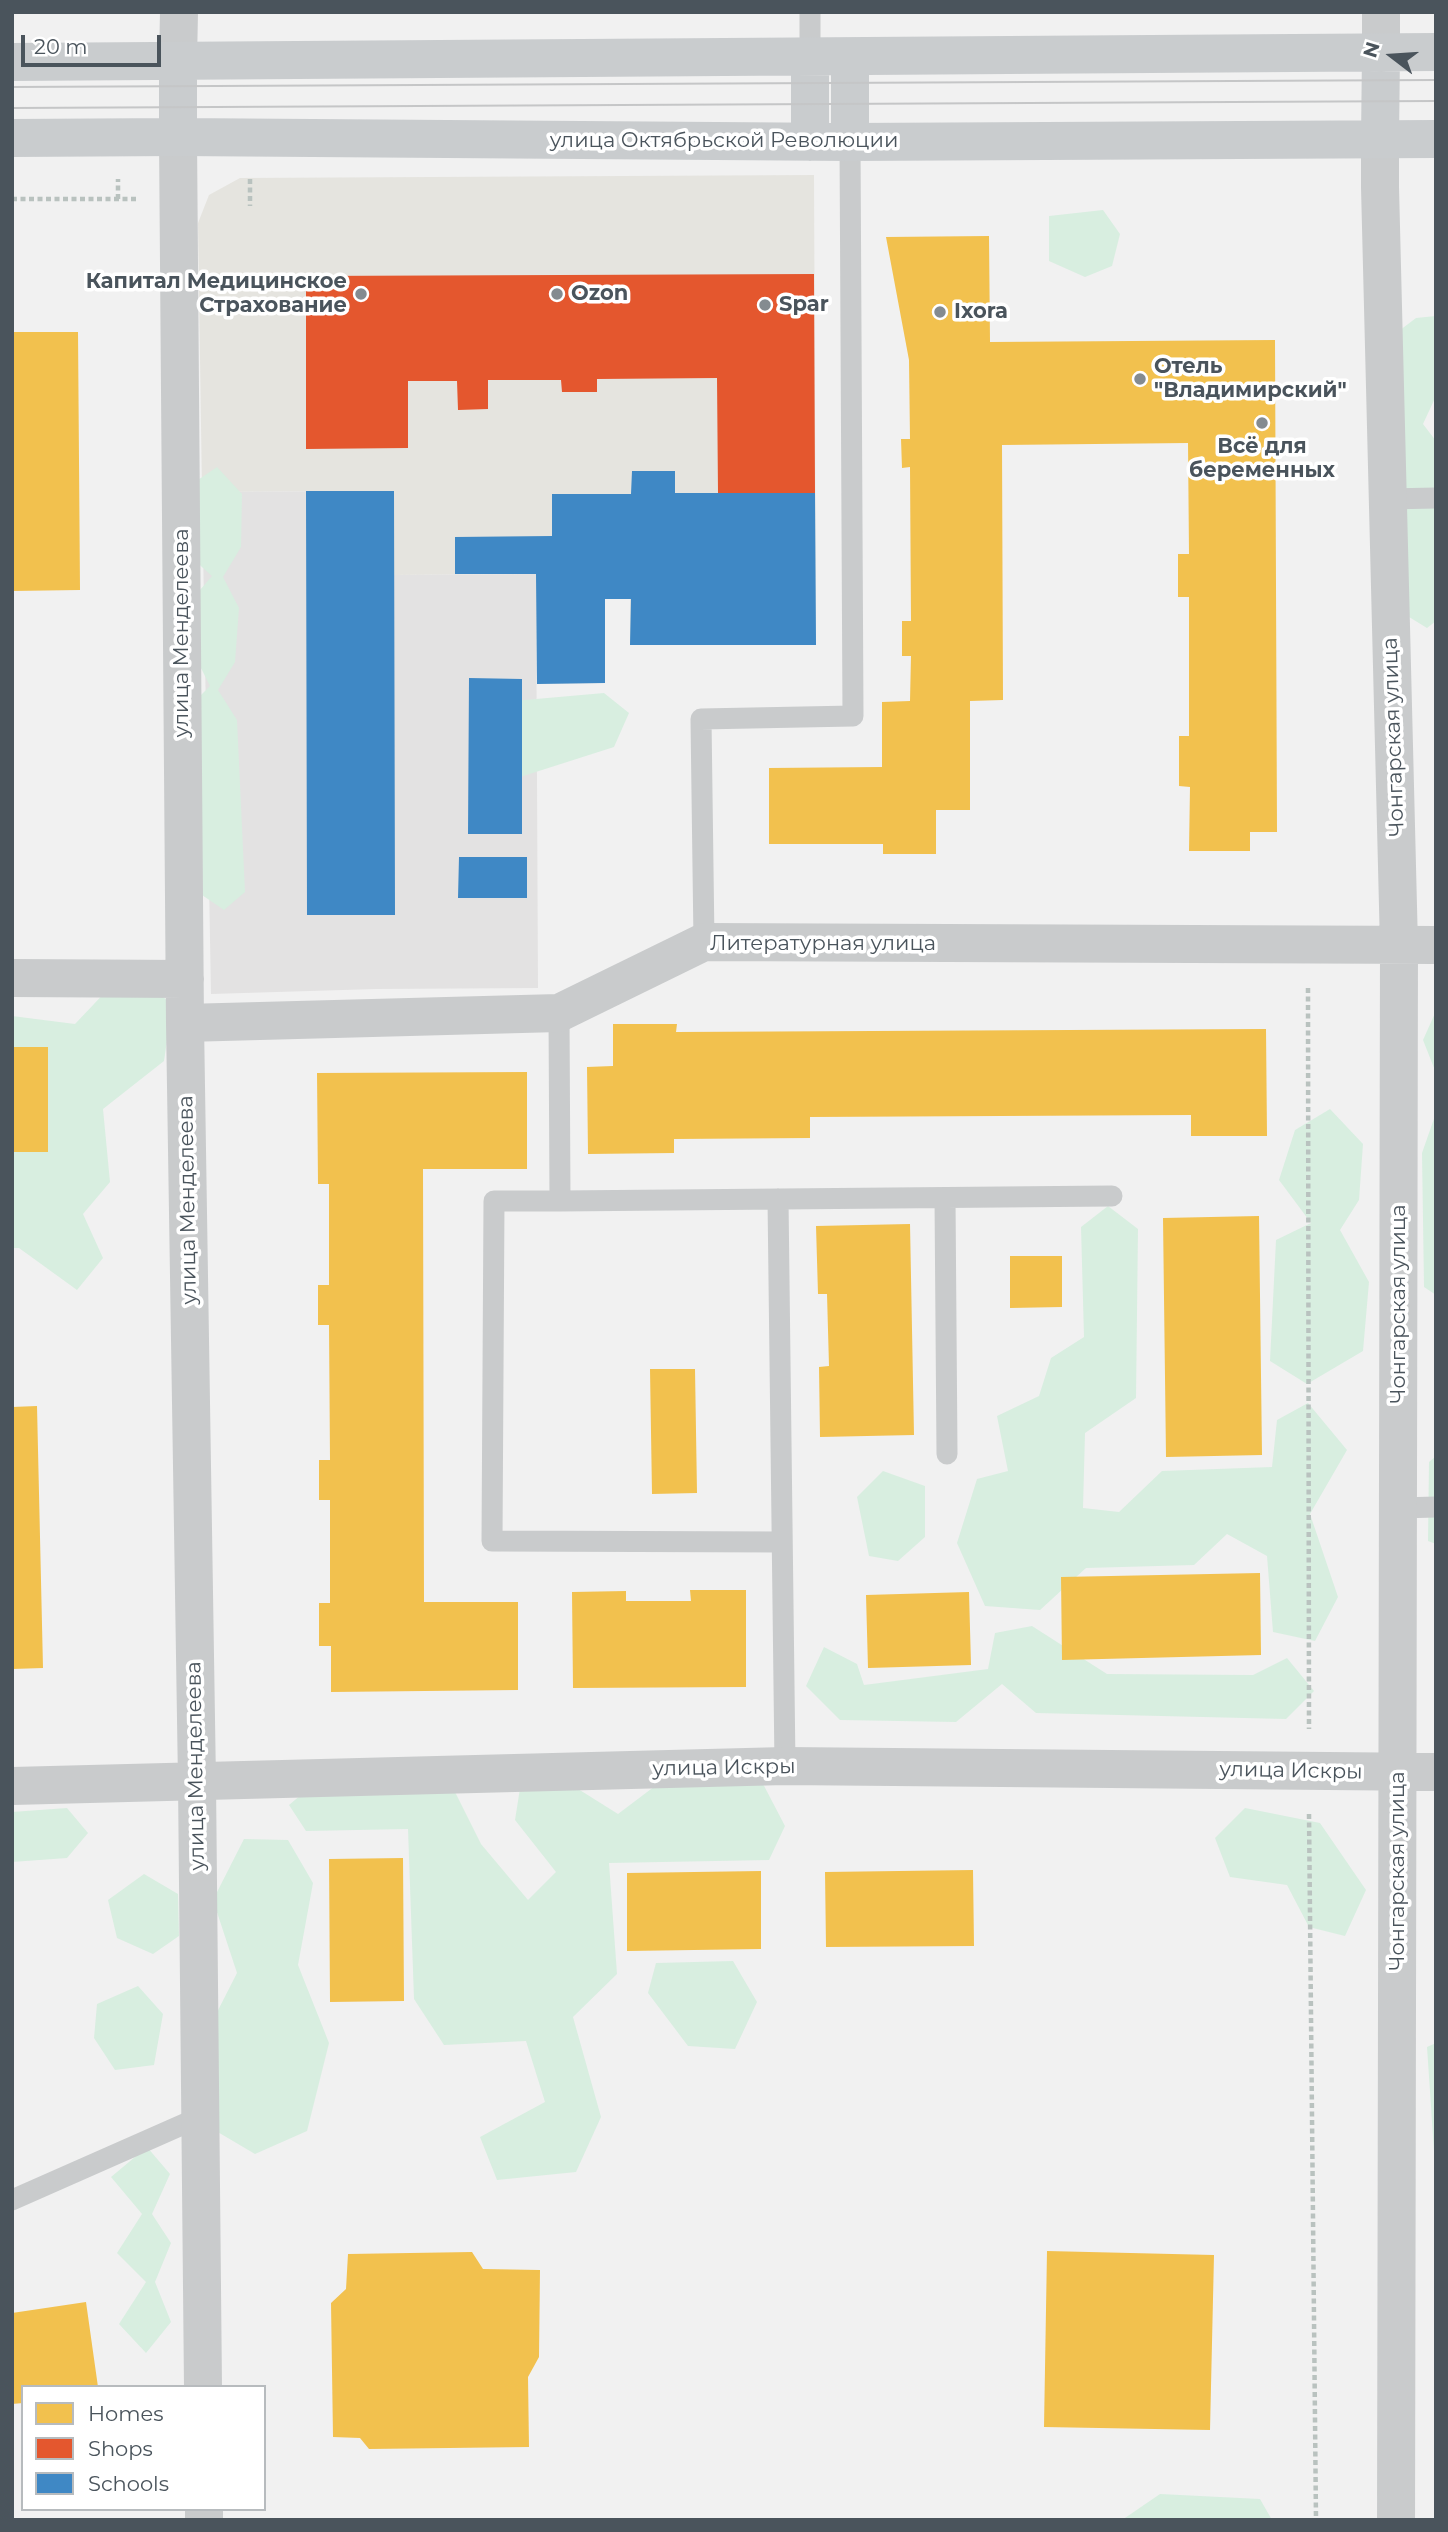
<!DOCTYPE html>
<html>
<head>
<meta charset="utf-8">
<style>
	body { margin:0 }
	#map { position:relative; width:1448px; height:2532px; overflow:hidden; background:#f1f1f1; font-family:Montserrat,sans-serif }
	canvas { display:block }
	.frame { position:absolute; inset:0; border:14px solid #4a545c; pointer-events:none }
	.legend { position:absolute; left:21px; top:2385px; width:245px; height:126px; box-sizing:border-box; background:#fff; border:2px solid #b7bbbe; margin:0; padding:9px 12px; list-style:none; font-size:21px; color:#4a545c }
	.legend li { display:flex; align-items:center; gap:14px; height:35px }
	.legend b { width:35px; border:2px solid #b7bbbe }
	.north { position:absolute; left:1357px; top:21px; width:70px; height:70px; -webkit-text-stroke:5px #fff; paint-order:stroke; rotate:287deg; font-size:19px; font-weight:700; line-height:28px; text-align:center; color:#4a545c }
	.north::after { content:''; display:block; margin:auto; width:24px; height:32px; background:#4a545c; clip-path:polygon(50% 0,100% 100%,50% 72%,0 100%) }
	.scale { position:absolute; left:21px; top:35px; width:140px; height:32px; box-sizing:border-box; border:4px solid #4a545c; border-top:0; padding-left:9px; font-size:21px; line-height:24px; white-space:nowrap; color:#4a545c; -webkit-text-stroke:5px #fff; paint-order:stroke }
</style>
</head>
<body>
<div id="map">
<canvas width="1448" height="2532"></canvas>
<div class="frame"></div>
<ul class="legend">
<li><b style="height:19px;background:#f2c14e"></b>Homes</li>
<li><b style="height:19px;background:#e4572e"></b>Shops</li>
<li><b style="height:19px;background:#3f88c5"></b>Schools</li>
</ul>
<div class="north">N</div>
<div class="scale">20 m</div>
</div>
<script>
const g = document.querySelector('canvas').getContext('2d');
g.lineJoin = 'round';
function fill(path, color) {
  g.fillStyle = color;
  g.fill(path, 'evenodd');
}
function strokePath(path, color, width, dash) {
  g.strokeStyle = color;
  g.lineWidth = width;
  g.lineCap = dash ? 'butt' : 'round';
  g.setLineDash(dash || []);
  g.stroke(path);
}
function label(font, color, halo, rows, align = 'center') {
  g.font = font + ' Montserrat,sans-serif';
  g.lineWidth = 7;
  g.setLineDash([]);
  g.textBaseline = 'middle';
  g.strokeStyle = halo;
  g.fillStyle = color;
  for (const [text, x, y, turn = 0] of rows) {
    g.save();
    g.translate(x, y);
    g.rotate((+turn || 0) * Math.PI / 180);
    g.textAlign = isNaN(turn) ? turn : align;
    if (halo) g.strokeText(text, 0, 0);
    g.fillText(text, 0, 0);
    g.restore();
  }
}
const commercial = new Path2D(`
	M814,175L816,645H630V599H605V683L537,684L536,574L394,575V491L202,492L198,223L209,195L240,178Z`);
const education = new Path2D(`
	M394,491V575L536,574L538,988L376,989L211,994L202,492Z`);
const green = new Path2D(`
	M1103,210L1120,234L1112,266L1085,277L1049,261V216Z
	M1436,316V396L1423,424L1436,441V621L1427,628L1383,601L1387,340L1416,318Z
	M217,467L242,494L241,547L223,577L239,608L235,662L218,690L237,720L245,892L224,910L202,895L198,698L210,686L195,656L194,597L212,576L193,559L192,484Z
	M604,693L629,713L614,747L517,778L502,702Z
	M112,985H152L172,1006L164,1061L103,1109L110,1182L83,1214L103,1258L77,1290L19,1248H12V1016L75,1024Z
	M1436,1011V1073L1423,1040Z
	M1330,1109L1363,1144L1359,1200L1340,1230L1369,1282L1363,1351L1307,1384L1270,1361L1276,1240L1311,1223L1279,1180L1295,1130Z
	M1436,1113V1295L1424,1287L1422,1153Z
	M1108,1206L1138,1229L1136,1398L1085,1433L1083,1508L1119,1512L1162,1471L1272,1467L1277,1420L1308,1403L1347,1450L1310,1514L1338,1597L1315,1641L1273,1632L1267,1556L1227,1534L1194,1565L1086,1568L1040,1610L985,1606L957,1543L977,1479L1008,1471L997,1416L1039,1396L1051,1358L1084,1337L1081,1227Z
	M1436,1456V1544L1428,1541L1429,1462Z
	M883,1471L925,1486V1537L898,1561L869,1556L857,1497Z
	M1032,1626L1107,1674L1253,1675L1287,1658L1314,1691L1286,1719L1036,1713L1002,1684L956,1722L840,1720L806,1686L824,1647L857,1664L864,1685L988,1669L995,1633Z
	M663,1780H761L785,1826L769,1860L609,1863L617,1974L573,2017L601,2117L576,2172L497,2180L480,2137L545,2102L526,2041L444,2045L414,1999L408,1829L306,1831L289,1805L315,1783L451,1784L481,1844L528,1900L556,1872L515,1820L521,1782H567L618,1814Z
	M67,1808L88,1833L67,1858L12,1862V1812Z
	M1245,1808L1320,1823L1366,1890L1345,1936L1309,1927L1287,1885L1230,1877L1215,1838Z
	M244,1839L288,1840L313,1883L298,1965L329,2043L307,2131L255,2154L216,2131L212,2022L237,1973L213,1900Z
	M144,1874L178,1894L179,1936L153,1954L117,1938L108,1900Z
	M733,1961L757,2002L735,2049L688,2046L648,1993L656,1963Z
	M138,1986L163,2014L154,2065L115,2070L94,2038L97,2004Z
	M1436,2043V2181L1427,2047Z
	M147,2147L170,2174L152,2214L171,2243L155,2282L171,2322L146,2353L119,2324L146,2282L117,2253L142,2214L111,2177Z
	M1160,2494L1260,2499L1272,2520H1122Z`);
const homes = new Path2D(`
	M989,236L990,342L1275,340L1277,832H1250V851H1189L1190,787L1179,786V736H1189V597H1178V554H1189L1188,443L1002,445L1003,700L970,701V810H936V854H883V844H769V768L882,767V702L910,701L911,656H902V621H911L910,467L902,468L901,439H910L909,360L886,237Z
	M12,332H78L80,590L12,591Z
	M613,1024H677L676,1032L1266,1029L1267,1136H1191V1115L810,1117V1138L674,1139V1153L588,1154L587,1067L613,1066Z
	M12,1047H48V1152H12Z
	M527,1072V1169H423L424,1602H518V1690L331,1692V1646H319V1603H330V1500H319V1460H330L329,1325H318V1285H329V1184H318L317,1073Z
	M1259,1216L1262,1455L1166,1457L1163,1218Z
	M910,1224L914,1435L820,1437L819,1367L829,1366L827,1294H818L816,1226Z
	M1010,1256H1062V1307L1010,1308Z
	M650,1369H695L697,1493L652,1494Z
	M37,1406L43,1668L12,1669V1407Z
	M1260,1573L1261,1655L1062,1660L1061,1577Z
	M690,1590H746V1687L573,1688L572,1592L626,1591V1601H691Z
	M969,1592L971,1665L868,1668L866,1595Z
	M403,1858L404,2001L330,2002L329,1859Z
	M973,1870L974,1946L826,1947L825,1872Z
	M761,1871V1949L627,1951V1873Z
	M1047,2251L1214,2255L1210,2430L1044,2427Z
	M472,2252L483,2269L540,2270L539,2357L528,2377L529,2447L369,2449L360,2438L333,2437L331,2303L346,2289L348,2254Z
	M86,2302L98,2387H23V2403L12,2404V2313Z`);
const shops = new Path2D(`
	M814,274L815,493H718L717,378L597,379V392H562L561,380H488V409L458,410L457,381H408V448L306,449V276Z`);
const schools = new Path2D(`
	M632,471H675V493H815L816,645H630L631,599H605V683L537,684L536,574H455V537L552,536V494H631Z
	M306,491H394L395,915H307Z
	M469,678L522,679V834H468Z
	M459,857H527V898H458Z`);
const path = new Path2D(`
	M119,13V12
	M250,179V206
	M12,199H137
	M118,199V179
	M1308,988L1309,1729
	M1309,1814L1316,2520`);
const service = new Path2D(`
	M810,57V12
	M1387,499L1436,498
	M704,942L701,719L853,716L850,142
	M559,1013L560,1201L1112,1196
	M945,1198L947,1454
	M778,1199L785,1766
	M560,1201H494L492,1541L782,1542
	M1399,1508L1436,1507
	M12,2200L200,2117`);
const minor = new Path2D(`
	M1381,53V12
	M178,61L179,12
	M178,137L185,1023L197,1782L203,2387
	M1380,139V187L1399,946L1396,2520
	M12,978L185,979
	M185,1023L559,1013L704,942L1436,945
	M12,1786L785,1766L1436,1772
	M204,2509V2520`);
const secondary = new Path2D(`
	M810,57V142
	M850,57V142
	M12,62L1436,52
	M178,137V61
	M12,138L178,137L850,142L1436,139
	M1380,139L1381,53`);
const tram = new Path2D(`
	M12,87L1436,80
	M12,108L1436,101`);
const markers = [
	[361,294,7,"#848b90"],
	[557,294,7,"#848b90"],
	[765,305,7,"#848b90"],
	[940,312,7,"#848b90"],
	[1140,379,7,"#848b90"],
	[1262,423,7,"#848b90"]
];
const streetNames = [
	["улица Октябрьской Революции",724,141],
	["улица Менделеева",182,633,-90],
	["Чонгарская улица",1394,737,-92],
	["Литературная улица",823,944],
	["улица Менделеева",188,1200,-91],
	["Чонгарская улица",1399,1304,-90],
	["улица Менделеева",196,1766,-91],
	["улица Искры",724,1768,-1],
	["улица Искры",1291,1771,1],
	["Чонгарская улица",1398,1871,-90]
];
const poiNames = [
	["Капитал Медицинское",347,282,"right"],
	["Страхование",347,306,"right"],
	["Ozon",571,294],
	["Spar",779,305],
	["Ixora",954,312],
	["Отель",1154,367],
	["\"Владимирский\"",1154,391],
	["Всё для",1262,447,"center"],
	["беременных",1262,471,"center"]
];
fill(commercial, '#e5e4df');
fill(education, '#e3e2e2');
fill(green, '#d8eee0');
fill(homes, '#f2c14e');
fill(shops, '#e4572e');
fill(schools, '#3f88c5');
strokePath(path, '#b9c2bf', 4.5, [5, 3.5]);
strokePath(service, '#c9cbcc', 21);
strokePath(minor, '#c9cbcc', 38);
strokePath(secondary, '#c9ccce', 38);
strokePath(tram, '#c5c6c7', 2);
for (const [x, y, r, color] of markers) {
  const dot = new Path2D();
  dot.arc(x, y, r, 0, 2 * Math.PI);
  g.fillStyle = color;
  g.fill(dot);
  strokePath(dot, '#fff', 2.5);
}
label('21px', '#4a545c', '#fff', streetNames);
label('bold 21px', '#4a545c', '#fff', poiNames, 'left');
</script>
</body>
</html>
